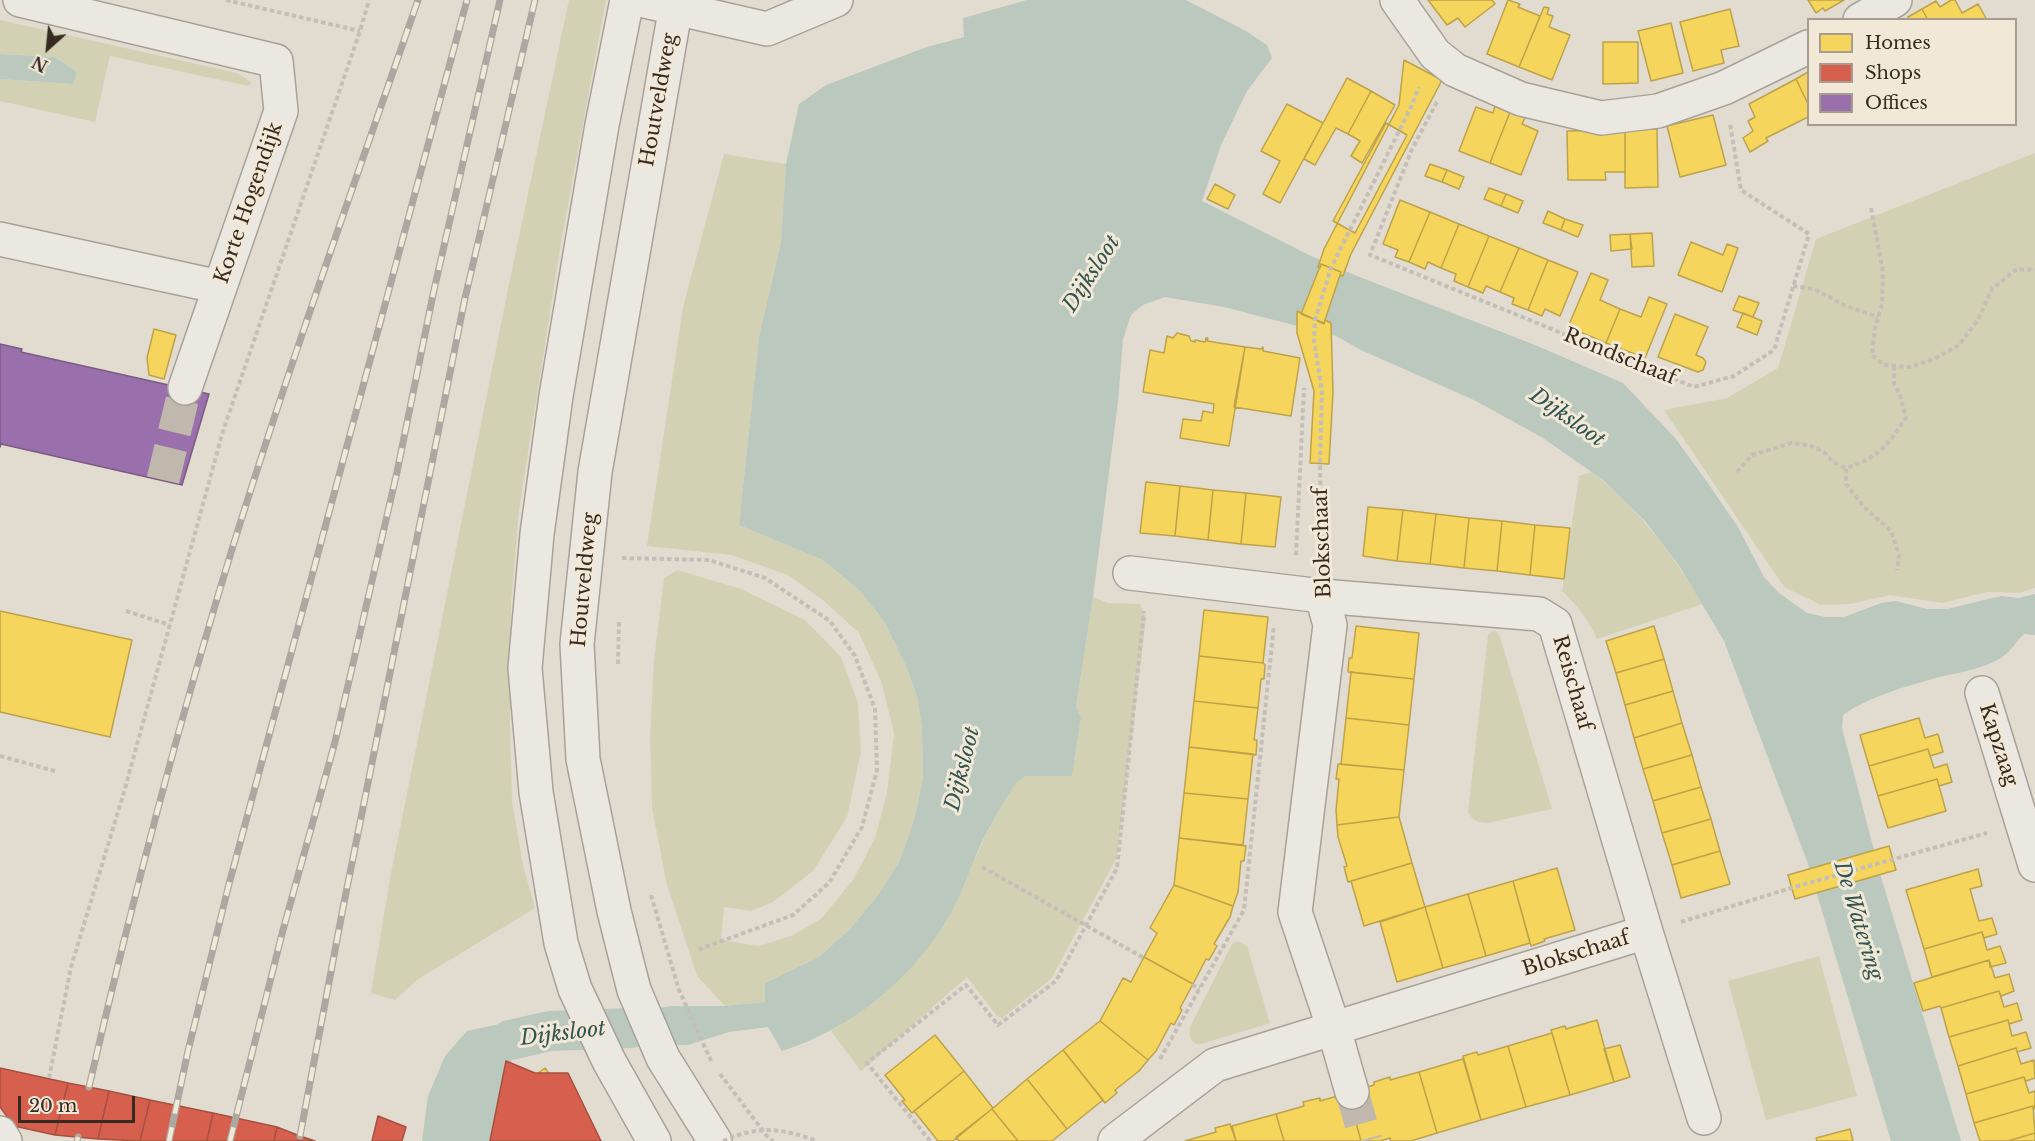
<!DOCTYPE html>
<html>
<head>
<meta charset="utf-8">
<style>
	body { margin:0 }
	#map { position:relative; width:2035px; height:1141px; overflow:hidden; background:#e2dcd0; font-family:"Libre Baskerville",serif }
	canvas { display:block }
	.legend { position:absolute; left:1807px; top:18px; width:210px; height:108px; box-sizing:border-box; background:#f2e8d7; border:2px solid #a79c8e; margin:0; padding:8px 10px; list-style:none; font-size:18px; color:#372a21 }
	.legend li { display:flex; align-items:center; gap:12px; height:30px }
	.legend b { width:30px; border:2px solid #a79c8e }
	.north { position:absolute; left:18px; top:18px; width:60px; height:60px; -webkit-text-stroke:4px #f2e8d7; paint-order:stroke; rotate:207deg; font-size:16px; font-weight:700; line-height:24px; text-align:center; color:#372a21 }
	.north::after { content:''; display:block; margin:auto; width:21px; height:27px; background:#372a21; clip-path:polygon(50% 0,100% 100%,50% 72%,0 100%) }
	.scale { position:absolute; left:18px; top:1096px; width:117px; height:27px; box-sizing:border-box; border:3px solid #372a21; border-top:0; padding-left:8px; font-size:18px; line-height:21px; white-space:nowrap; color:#372a21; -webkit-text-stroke:4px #f2e8d7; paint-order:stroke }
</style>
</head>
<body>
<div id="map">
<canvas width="2035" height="1141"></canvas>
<ul class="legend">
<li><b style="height:16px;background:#f6d55c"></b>Homes</li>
<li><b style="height:16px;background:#d6604d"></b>Shops</li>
<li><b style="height:16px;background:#9970ab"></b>Offices</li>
</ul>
<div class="north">N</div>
<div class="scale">20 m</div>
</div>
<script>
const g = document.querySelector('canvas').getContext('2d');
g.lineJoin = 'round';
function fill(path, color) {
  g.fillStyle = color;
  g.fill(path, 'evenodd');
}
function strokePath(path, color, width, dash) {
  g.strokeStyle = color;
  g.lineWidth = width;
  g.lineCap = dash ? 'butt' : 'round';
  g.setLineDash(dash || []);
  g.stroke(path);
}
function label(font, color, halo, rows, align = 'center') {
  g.font = font + ' "Libre Baskerville",serif';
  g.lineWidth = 6;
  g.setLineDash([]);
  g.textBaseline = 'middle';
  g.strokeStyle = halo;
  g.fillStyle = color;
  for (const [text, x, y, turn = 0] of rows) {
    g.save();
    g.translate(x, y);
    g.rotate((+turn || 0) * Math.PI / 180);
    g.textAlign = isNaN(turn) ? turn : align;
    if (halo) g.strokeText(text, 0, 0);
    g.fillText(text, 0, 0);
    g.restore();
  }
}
const green = new Path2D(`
	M569,0H606L561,243L519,510L511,605L512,654L510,720L512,801L523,865L535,908L417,980L395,1000L371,993L391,873L510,279Z
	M0,20L237,73L252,83L248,86L110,56L95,122L0,101V79L72,84L77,72L55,57L0,54Z
	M2035,153V588L2019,593L1987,592L1942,603L1890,595L1851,604L1821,605L1784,587L1664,410L1727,398L1778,368L1816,239Z
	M724,154L786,164L781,242L759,337L739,525L823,560L859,590L884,621L906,666L917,696L922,727L923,778L914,820L900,860L879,894L849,930L819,957L765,983V1002L725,1006L697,976L667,885L652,808L650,736L654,660L664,578L677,570L741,589L805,620L841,657L858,703L861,752L847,817L813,871L773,902L751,911L724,907L721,940L759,946L793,935L821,919L853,880L875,838L887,793L894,733L881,681L859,633L824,601L788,575L731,555L647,546L683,307Z
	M1592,472C1638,508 1673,555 1703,604L1597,639C1588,620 1578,606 1562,591L1579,476Z
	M1093,597L1108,603L1140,604L1146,619L1117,857L1051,979L1002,1018L997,1016L967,977L861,1071L831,1031C879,1001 922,963 951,913C960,898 966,880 973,863C985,836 999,808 1016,783L1024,776L1072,775L1081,717L1076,707Z
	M1492,631H1496L1500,637L1552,809L1487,823C1477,822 1473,821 1468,812L1488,635Z
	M1237,941L1247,946L1270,1023L1198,1045C1190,1041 1189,1037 1190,1027L1232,944Z
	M1819,956L1857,1096L1766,1120L1728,981Z`);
const water = new Path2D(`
	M1027,0H1186L1246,31L1267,45L1272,58L1247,91L1221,145L1202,201L1309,255L1352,274L1535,345L1623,383L1676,439L1707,482L1738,527L1764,577L1779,593L1807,613L1825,617H1844L1881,603L1896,601L1927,609H1947L2001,596L2019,598L2035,594V635L2024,634C2017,641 2010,652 2001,658C1984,668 1963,672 1943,676C1914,684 1867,697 1843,715L1842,728L1881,877L1961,1141H1891L1807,861L1724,641L1680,567L1645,521L1603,480L1543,438L1476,401L1361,350L1336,336L1224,307L1165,297L1143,305L1131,315L1123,339L1118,402L1093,597L1076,707L1081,717L1072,776H1025L1016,783C1003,802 991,824 980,846C970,868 963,892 951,913C915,977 852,1029 782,1051L768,1027L729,1032L688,1045L594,1047L586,1017L673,1006H725L765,1002V983L819,957L849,930L879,894L900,860L914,820L923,778L922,727L917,696L906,666L884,621L859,590L823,560L739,525L759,337L781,242L786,164L799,104L826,85L924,48L964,37L963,18Z
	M0,54L55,57L77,72L73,84L0,79Z
	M524,1019L525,1023L563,1021L564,1044L527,1048L514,1047L496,1141H422L428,1096L445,1056L467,1031Z`);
const homes = new Path2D(`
	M1428,0H1492L1495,4L1465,27L1458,18L1447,25Z
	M1508,0L1520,4L1518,7L1540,16L1519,67L1487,54Z
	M1808,0H1844L1825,11L1823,8L1816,13Z
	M1951,0H1955L1962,13L1978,4L1987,20H1928L1922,9L1936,1L1940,7Z
	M1544,7L1549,8L1547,14L1553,16L1549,27L1570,35L1552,80L1519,67Z
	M1730,9L1739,46L1721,50L1724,63L1693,71L1680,22Z
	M1922,9L1928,20H1910L1908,17Z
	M1671,23L1683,73L1651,81L1638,31Z
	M1603,42H1638V83L1603,84Z
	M1404,60L1442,80L1351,254L1343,276L1340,275L1341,272L1321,264L1320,268L1318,267L1324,249L1399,105Z
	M1808,72V104L1796,79Z
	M1347,78L1371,91L1348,134L1336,128L1315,165L1304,159Z
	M1796,79L1808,104V117L1766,138L1768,141L1750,152L1743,138L1753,131L1748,121L1755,117L1749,104Z
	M1371,91L1395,105L1362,163L1351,156L1360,141L1348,134Z
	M1287,104L1323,123L1280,203L1263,194L1280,161L1261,151Z
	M1495,106L1510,112L1490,163L1459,151L1476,107L1493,113Z
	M1510,112L1525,118L1522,124L1538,131L1521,175L1490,163Z
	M1713,115L1726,165L1680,177L1667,126Z
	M1386,123L1407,135L1355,233L1333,221Z
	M1657,129L1658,187L1625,188V130Z
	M1625,130V172H1605L1606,180H1568L1567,131Z
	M1430,164L1447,170L1442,182L1425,176Z
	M1447,170L1464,177L1459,189L1442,182Z
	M1215,184L1235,195L1228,209L1207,199Z
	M1489,188L1506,194L1501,206L1484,199Z
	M1506,194L1523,201L1518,213L1501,206Z
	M1400,200L1430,212L1409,262L1395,257L1398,250L1383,244Z
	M1548,211L1565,219L1561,230L1543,223Z
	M1430,212L1459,224L1441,268L1428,262L1425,269L1409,262Z
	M1565,219L1583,225L1578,237L1561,230Z
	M1459,224L1489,236L1468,287L1454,281L1456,274L1441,268Z
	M1652,233L1654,266L1632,267L1630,234Z
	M1630,234L1632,249L1611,251L1610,235Z
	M1489,236L1519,248L1500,292L1486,286L1483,293L1468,287Z
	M1691,242L1723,255L1727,244L1738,248L1722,292L1678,275Z
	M1519,248L1548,260L1528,310L1512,304L1514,298L1500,292Z
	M1548,260L1578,272L1560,316L1545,309L1542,316L1528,310Z
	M1321,264L1341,272L1324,323L1301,314Z
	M1591,273L1608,280L1600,300L1620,309L1606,343L1568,327Z
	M1739,296L1759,303L1753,317L1733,310Z
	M1649,297L1667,304L1645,358L1606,343L1620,309L1641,317Z
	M1297,311L1324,324L1325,320L1331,323L1333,392L1329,464L1310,463L1314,391L1297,333Z
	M1743,313L1762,321L1757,335L1737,327Z
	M1675,314L1708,327L1696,355L1703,358L1706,362L1703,370L1698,372L1658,357Z
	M154,329L176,335L164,379L149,375L147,358Z
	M1177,333L1189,336L1191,341L1195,342V340L1205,342L1206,338H1208L1207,341L1245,347L1229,446L1180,438L1183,419L1201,421L1203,411L1213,413L1214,404L1143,392L1150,350L1164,353L1167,336L1173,338Z
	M1245,347L1261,349L1263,347V351L1300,358L1291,416L1234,407Z
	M1146,482L1180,486L1175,536L1140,533Z
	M1180,486L1213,490L1208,540L1175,536Z
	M1213,490L1246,493L1241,544L1208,540Z
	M1246,493L1281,497L1275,547L1241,544Z
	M1368,507L1403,510L1397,561L1363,556Z
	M1403,510L1436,514L1430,564L1397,561Z
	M1436,514L1469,518L1464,568L1430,564Z
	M1469,518L1502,521L1497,571L1464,568Z
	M1502,521L1535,525L1530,575L1497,571Z
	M1535,525L1570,528L1564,579L1530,575Z
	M1204,610L1268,617L1263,663L1199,656Z
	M0,611L132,640L110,737L0,712Z
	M1356,626L1419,633L1414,679L1348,672L1349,658H1352Z
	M1654,626L1664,659L1616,673L1606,641Z
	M1199,656L1263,663L1265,665L1264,679H1261L1258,708L1194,701Z
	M1664,659L1673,691L1625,705L1616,673Z
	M1351,672L1414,679L1409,725L1346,718Z
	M1673,691L1682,723L1634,738L1625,705Z
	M1194,701L1258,708L1254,740H1257L1256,755L1189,747Z
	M1346,718L1409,725L1404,770L1341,764Z
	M1919,718L1925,738L1938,734L1943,752L1930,756L1928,749L1869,766L1860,735Z
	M1682,723L1692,755L1643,769L1634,738Z
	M1189,747L1253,754L1248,799L1184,793Z
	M1928,749L1934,768L1947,764L1952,782L1939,786L1937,779L1878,796L1869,766Z
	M1692,755L1701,787L1653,801L1643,769Z
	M1338,764L1404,770L1399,817L1337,825L1336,810L1339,779H1336Z
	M1937,779L1946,811L1888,828L1878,796Z
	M1701,787L1711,819L1662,833L1653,801Z
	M1184,793L1248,799L1243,845L1179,838Z
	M1399,817L1412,863L1348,882L1344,867L1347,866L1338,837L1337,825Z
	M1711,819L1720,851L1672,865L1662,833Z
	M1179,838L1246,846L1244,861H1241L1238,892L1233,906L1174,885Z
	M1889,846L1896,870L1795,899L1788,875Z
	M1720,851L1730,884L1681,898L1672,865Z
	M1412,863L1425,907L1364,926L1351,881Z
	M1557,868L1575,930L1544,939L1545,941L1531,946L1513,881Z
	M1978,869L1982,886L1970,889L1979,921L1992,918L1997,934L1984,938L1982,932L1924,949L1906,890Z
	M1513,881L1530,943L1486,956L1468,894Z
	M1174,885L1233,906L1230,917L1214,944L1217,946L1209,960L1206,959L1193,984L1144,957L1157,933L1150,928Z
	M1468,894L1486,956L1443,968L1425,907Z
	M1425,907L1443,968L1397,982L1380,922Z
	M1982,932L1987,950L2000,946L2006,963L1990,967L1989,960L1932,977L1924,949Z
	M1144,957L1193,984L1180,1008L1182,1010L1174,1025L1171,1023L1156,1051L1148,1060L1100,1021L1123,978L1131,982Z
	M1989,960L1995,978L2009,974L2014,991L2001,996L1999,991L1941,1008L1940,1006L1923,1011L1914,983Z
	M1999,991L2004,1007L2017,1003L2022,1020L2009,1024L2008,1020L1949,1037L1941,1008Z
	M1597,1020L1614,1082L1570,1095L1551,1030L1565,1026L1566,1029Z
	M2008,1020L2012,1036L2026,1032L2031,1048L2017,1052L2016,1048L1958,1066L1949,1037Z
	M1100,1021L1148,1060L1139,1071L1115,1090L1117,1093L1105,1103L1063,1050Z
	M1552,1033L1570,1095L1526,1107L1508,1046Z
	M935,1035L964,1071L912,1113L902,1101L905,1100L885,1075Z
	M1620,1045L1630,1077L1614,1082L1604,1049Z
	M1508,1046L1526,1107L1481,1120L1463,1056L1477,1052L1478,1055Z
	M2016,1048L2021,1064L2034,1060L2035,1078L2026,1081L2024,1077L1966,1094L1958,1066Z
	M1063,1050L1103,1100L1067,1129L1027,1079Z
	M1463,1059L1481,1120L1437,1133L1419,1072Z
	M545,1068L556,1084L537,1098L526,1082Z
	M964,1071L993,1108L953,1141H938L914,1111Z
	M1419,1072L1437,1133L1411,1141H1391L1390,1138L1380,1141H1361L1348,1093L1374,1085V1082L1390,1077V1080Z
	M2024,1077L2029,1093L2035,1091V1109L2033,1106L1974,1123L1966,1094Z
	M1027,1079L1067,1129L1052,1141H1018L992,1109Z
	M1348,1093L1361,1141H1284L1276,1114L1304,1106L1303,1102L1320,1098V1101Z
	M2033,1106L2035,1133L2008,1141H1980L1974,1123Z
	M992,1109L1018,1141H959L956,1137Z
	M1276,1114L1284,1141H1236L1232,1126Z
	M1230,1124L1236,1141H1185L1216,1132L1215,1128Z
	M1850,1129L1853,1141H1817L1816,1138Z
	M2035,1133V1141H2008Z`);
const shops = new Path2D(`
	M506,1061L535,1073H568L601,1141H490Z
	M0,1068L68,1083L55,1135L14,1126L0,1107Z
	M68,1083L109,1091L98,1139L55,1135Z
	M109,1091L150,1100L140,1141L98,1139Z
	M150,1100L213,1113L207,1141H140Z
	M213,1113L277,1127L274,1141H207Z
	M378,1116L406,1127L402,1141H372Z
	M277,1127L300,1136L315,1141H274Z`);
const offices = new Path2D(`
	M0,344L22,349L21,352L209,394L182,485L1,444L0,447Z`);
const canal = new Path2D(`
	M510,1040L550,1031L631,1028`);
const minorTunnel = new Path2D(`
	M163,480L185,388
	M1352,1092L1366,1141`);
const path = new Path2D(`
	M226,0L360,31
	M1437,102L1412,149L1370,255L1694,387L1734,376L1774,350L1809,234L1741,190L1730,124
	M1871,208L1883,272L1882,304L1875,328L1872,355L1884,365L1910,367L1934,359L1959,345L1978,320L1992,289L2017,269L2035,270
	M1793,286L1814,289L1846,306L1878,317
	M1894,366V383L1900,396L1906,417C1890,443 1878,459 1846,468V484L1863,506L1891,531L1899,555L1897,570
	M1737,472L1752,455L1792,443L1811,446L1824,452L1833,462L1846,468
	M1296,555L1304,388
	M622,558L709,560L765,578L830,621L855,656L875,709L877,770L862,827L829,883L793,915L697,950
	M1322,560L1320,464L1322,391L1314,341L1315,320L1331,268L1411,107L1419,87
	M126,611L170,625
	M618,664L619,620
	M0,756L55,771
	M982,867L1144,958
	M651,895L679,990L712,1063
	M1681,922L1791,888L1987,833
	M1192,985L1200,988
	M1160,1059L1244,910L1274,625
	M720,1074L766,1135L773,1141
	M49,1078L71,967L124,792L223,431L360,31L369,0
	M930,1141L867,1063L966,985L998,1025L1056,981L1117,868L1144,611`);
const minor = new Path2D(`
	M20,0L276,61L281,111L185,388
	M627,0L602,125L556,396L537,534L525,668L536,792L561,943L575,989L609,1061L654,1141
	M640,0L767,29L836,0
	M677,0L595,472L577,644L583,759L614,911L634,990L663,1058L715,1141
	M1397,0L1435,54L1455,70L1521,99L1601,118L1658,111L1724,88L1808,47
	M1860,20L1895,0
	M0,239L220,287
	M1130,573L1322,596L1539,614L1555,624L1646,932L1704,1118
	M1322,596L1330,625L1295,912L1334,1029L1352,1092
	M1982,693L2035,865
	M0,1133L5,1141
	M1115,1141L1215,1065L1646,932`);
const rail = new Path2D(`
	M89,1087C131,905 178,725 233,546C290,363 355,182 418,0
	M300,1136L343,908L465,298L535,0
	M77,1141L78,1137
	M169,1141L188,1051L229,884L467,0
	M230,1141L283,930L335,742L397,472L434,290L500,0`);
const pathBridge = new Path2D(`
	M723,1141C759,1125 781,1128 817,1141`);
const streetNames = [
	["Houtveldweg",659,100,-80],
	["Korte Hogendijk",249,203,-71],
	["Rondschaaf",1620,357,22],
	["Blokschaaf",1323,543,-92],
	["Houtveldweg",585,580,-85],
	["Reischaaf",1572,683,74],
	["Kapzaag",1998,745,72],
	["Blokschaaf",1576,954,-17]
];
const waterNames = [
	["Dijksloot",1092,274,-57],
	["Dijksloot",1567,418,35],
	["Dijksloot",963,769,-76],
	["De Watering",1858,921,73],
	["Dijksloot",563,1034,-7]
];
fill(green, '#d3d1b4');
fill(water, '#bac8be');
fill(homes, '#f6d55c');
strokePath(homes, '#bda24a', 1.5);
fill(shops, '#d6604d');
strokePath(shops, '#a65040', 1.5);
fill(offices, '#9970ab');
strokePath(offices, '#7c5b82', 1.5);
strokePath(canal, '#bac8be', 40);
strokePath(minorTunnel, '#c0b8ad', 33, [33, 16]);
strokePath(minor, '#a8a198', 36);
strokePath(path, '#c4beb7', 4, [4.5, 3]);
strokePath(minor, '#ebe8e1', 33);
strokePath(rail, '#aca7a1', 7);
strokePath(rail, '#f2e8d7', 4.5, [14]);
strokePath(pathBridge, '#c4beb7', 4, [4.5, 3]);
label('20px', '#372a21', '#f2e8d7', streetNames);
label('italic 21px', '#325550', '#f2e8d7', waterNames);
</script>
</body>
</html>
